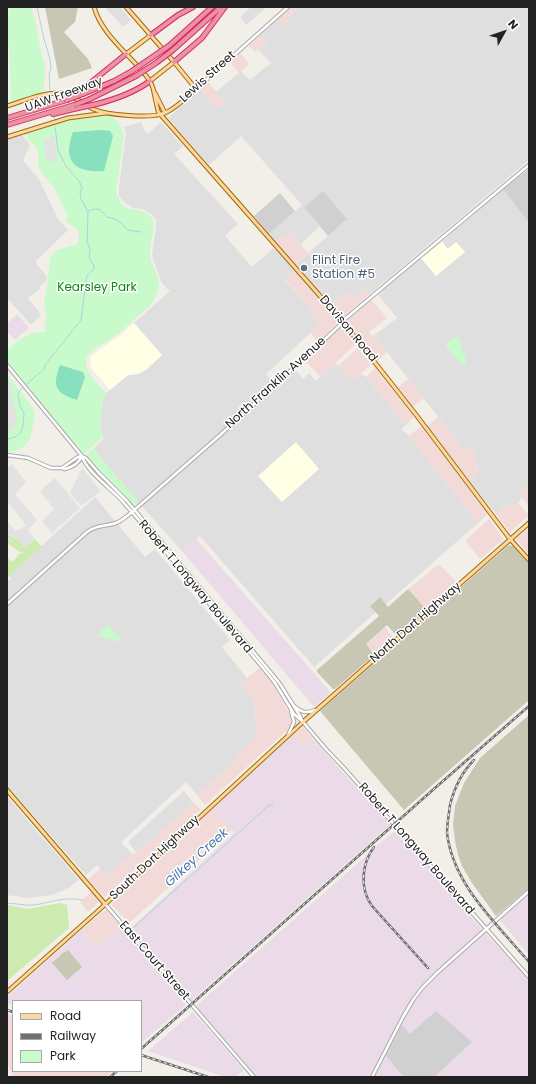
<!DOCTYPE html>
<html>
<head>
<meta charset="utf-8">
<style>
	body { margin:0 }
	#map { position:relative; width:536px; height:1084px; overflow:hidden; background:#f2efe9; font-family:Poppins,sans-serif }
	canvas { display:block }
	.frame { position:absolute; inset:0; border:8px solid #222; pointer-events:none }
	.legend { position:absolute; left:12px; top:1000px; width:130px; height:72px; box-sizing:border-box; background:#fff; border:1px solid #a7a7a7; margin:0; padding:5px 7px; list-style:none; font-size:12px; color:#222 }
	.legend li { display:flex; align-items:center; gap:8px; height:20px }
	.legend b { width:20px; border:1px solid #a7a7a7 }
	.north { position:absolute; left:484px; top:12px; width:40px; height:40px; -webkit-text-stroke:3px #fff; paint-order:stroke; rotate:50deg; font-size:11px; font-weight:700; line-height:16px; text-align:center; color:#222 }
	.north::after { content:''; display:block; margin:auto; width:14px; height:18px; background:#222; clip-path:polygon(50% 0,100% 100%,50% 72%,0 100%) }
</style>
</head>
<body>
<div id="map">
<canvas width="536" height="1084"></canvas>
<div class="frame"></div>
<ul class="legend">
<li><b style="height:5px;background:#fcd6a4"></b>Road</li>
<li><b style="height:5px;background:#707070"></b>Railway</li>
<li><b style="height:11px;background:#c8facc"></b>Park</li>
</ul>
<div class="north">N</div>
</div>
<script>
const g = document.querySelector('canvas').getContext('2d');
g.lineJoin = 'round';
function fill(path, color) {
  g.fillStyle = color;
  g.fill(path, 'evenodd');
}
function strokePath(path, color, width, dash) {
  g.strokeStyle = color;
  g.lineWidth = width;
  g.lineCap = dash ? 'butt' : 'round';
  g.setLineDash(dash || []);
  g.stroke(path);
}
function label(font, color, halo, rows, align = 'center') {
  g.font = font + ' Poppins,sans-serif';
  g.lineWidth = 3;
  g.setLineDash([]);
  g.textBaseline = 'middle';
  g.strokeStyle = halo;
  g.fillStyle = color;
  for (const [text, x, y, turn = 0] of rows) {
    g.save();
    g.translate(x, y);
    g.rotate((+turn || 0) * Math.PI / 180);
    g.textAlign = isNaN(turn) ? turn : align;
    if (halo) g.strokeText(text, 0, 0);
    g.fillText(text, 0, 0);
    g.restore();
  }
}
const residential = new Path2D(`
	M105,7H120L131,20L123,27Z
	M251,7H267L246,25L240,17Z
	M299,7H529V160L370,294L365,289L353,299L347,292L332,305L296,264L347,219L323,191L304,207L320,226L301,244L290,232L276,242L269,234L302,205L241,136L209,165L168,118L200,89L218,109L225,103L216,92L241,71L250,80L271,63L258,50L268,40L262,34L276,21L282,28L288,17Z
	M141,122L145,131L148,134L161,122L183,146L174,154L238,224L225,236L252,267L274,248L295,270L285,280L315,313L319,325L266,374L274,383L292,366L303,379L309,373L316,381L335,363L354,381L362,374L366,377L406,425L401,429L409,436L478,523L386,604L380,597L370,605L376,612L314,667L200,536L182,551L139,503L99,456L94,448L104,439L102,435L100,426L101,409L104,395L128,375L138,374L145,370L162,355L134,323L170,291L162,283L152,256L156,227V220L151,214L143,209L133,208L125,203L119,196V187L126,134L124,127Z
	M20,134L24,137L30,145L23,160L40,181L58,219L68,230L35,262L48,278L39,287L40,289L28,298L41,315L31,325L7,298V138Z
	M503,189L529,223V485L519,494L522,498L518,503L510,509L506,504L496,514L469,481L478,474L474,449L469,452L462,447L387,352L373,336L397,318L378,295L421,258L436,275L465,252L456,243L448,249L442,242Z
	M95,497L145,557L155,549L230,640L222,647L247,678L240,684L254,700L257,735L236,756L238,758L197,795L186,782L121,842L132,854L107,877L97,865L86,875L7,786V582L13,577L11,574Z
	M184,791L193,802L137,853L128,842Z
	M7,796L79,880L68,888L52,895L28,898L7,895Z`);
const commercial = new Path2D(`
	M292,7H299L288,16L291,20L282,28L276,21Z
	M262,34L268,40L255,52L249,46Z
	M238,54H241L249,64L239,73L230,62Z
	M208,82L225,103L217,110L200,89Z
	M290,231L308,253L296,264L276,242Z
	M295,270L339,321L318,342L311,333L319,325L311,316L315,313L285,279Z
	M365,289L370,294L343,317L332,305L347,292L353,299Z
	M372,300L387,318L369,332L387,352L377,361L346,321Z
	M342,326L356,344L320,377L305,360Z
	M358,348L371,364L354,381L338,366Z
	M375,368L414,417L406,425L366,377Z
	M408,379L424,398L413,407L398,387Z
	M438,417L462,447L465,445L469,452L474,449L478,474L469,481L427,426Z
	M421,426L488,514L478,523L409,436Z
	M529,485V507L519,494Z
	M518,503L529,515L510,532L496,514L506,504L510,509Z
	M489,519L504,539L480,559L465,541Z
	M529,528V554L516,539Z
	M439,564L456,582L426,609L408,589Z
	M385,627L393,637L374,655L366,645Z
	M259,668L272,682L292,718L291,727L205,805L197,795L238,758L236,756L257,735L254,700L240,684Z
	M303,727L313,739L304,747L293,735Z
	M193,802L201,810L104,897L88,879L100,869L107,877L132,854L137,853Z
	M212,809L231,830L206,854L129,923L111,904Z
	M91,892L99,902L88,912L80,902Z
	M106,909L121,927L96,948L81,930Z
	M7,1014L13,1016V1071H113L106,1077H13L10,1068L7,1064Z`);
const industrial = new Path2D(`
	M17,314L29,328L15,340L7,331V323Z
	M196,539L329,690L330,693L314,707L182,551Z
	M293,735L304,747L313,739L358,789L391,824L191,1001L132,931L131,928L234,833L212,809Z
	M395,830L488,936L529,979V1077H257L196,1006Z
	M529,894V955L500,920Z
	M121,927L186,1005L141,1043V1001H13V1005L7,1003V997L81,930L96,948Z
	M193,1012L244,1070L235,1077H225L148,1051Z`);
const education = new Path2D(`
	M442,242L448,249L456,242L465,252L436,276L421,258Z
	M134,323L162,355L146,370L138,374L128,375L110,390L91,368L90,364L91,357L96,352L119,336Z
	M296,442L319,469L282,502L258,476Z`);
const religious = new Path2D(`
	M529,169V223L503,189Z
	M323,191L347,219L328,236L304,207Z
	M280,193L295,211L269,234L254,216Z
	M436,1011L472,1042L434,1077H404L386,1056L402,1025L410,1034Z`);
const construction = new Path2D(`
	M45,7H78L75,22L64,32L88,59L92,68L59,79Z
	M509,545L513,546L529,564V700L404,810L320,711Z
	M408,589L426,609L397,634L394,633L387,625L366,644L374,655L335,689H333L317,672V670L379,616L370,606L380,597L388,607Z
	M529,715V888L496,916L472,883L462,866L458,855L455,841L453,824L455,806L464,783L480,758Z
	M68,950L82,967L67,980L52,963L63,953Z`);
const grass = new Path2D(`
	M7,535L17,538L25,548L35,539L42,547L11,574L13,576L11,578L7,574L8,570L10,568L8,570L7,566H9L7,565V558L13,562L20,553H23L22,551V552H20L7,543V539L15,543L7,538Z
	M60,903L67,905L69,928L7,981V905L27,909Z`);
const park = new Path2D(`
	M9,7H31C36,22 38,36 41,51C42,56 44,61 45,66C46,75 43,83 43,92L11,103L10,69L7,27Z
	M106,113C116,119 121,124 124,136L116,191C122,218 142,204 152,218C157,225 149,246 150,254C150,264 158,274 159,283C159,288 156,299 152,303C149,308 143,311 139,315C130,323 121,332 111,339C106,343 98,345 93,350C75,363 96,382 106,393C100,404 98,425 103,437L84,454L43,406L7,360V350C21,339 25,332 45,332V328L44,323L46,321L47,318L44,303L48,280L50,258L57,250L78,244L79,231L66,221L68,216L54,187L51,185L38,167V150L22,132L68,118Z
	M456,336H458L459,338L466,361L465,366L463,365L446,347L447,344Z
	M7,374L33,408L35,416L30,439L26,445L16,451L7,452Z
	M94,448L99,456L139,503L135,505H133C118,488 102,473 87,456V454Z
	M108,625L122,640L121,642L98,636V634Z`);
const pitch = new Path2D(`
	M101,130L110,131L113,136L104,171C88,172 68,170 69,148C70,142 71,137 73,132Z
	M60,365L83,372L85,377L77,400C55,393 52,386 60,365Z`);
const parking = new Path2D(`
	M54,136L55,147L57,154L55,155L57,161L51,162L49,160H46L44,141L50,137Z
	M7,381L10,383L17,423L11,432L7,430Z
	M12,464L26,482L15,494L37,520L28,530L35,539L25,548L17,538L16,540L10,535L9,536L7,535V521L15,530L21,529L26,525L7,501V468Z
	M82,468L101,491L81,506L70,493Z
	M55,478L80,508L52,533L42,521L54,509L40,491Z`);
const stream = new Path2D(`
	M37,7L44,39L50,59L51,68L49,75L50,90
	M54,116L55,120
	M88,211C98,207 101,209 107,217C116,218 122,222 127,230L141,232
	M7,439C24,437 23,427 24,413L20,406L18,395L20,390L44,369L45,365L81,320L86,281L87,276L94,269V266L89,258L90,249L87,242L88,212L81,199L80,192L82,187L79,181L66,166L58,150L55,127
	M7,903C15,903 24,906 33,905C51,903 63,896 83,900
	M134,927L267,807L270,805L273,806`);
const minor = new Path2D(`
	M196,89L288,7
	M7,365L82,456C86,471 113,490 124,503C173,559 220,617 268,674L275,683L294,714L303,722L325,748L344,768L529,977
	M7,455L28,458L51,468H62L65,469C73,467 79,463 82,456
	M82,456L86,458L98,472L127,501L272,674L280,684L300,716L303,722
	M62,468L78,457L82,456
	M7,604L87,532C98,524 104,527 116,523C122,521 127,516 132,512L219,436L324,340L340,325L345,319L529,165
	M294,706C301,712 306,714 315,710
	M288,735L294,722L291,711
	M105,904L254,1077
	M372,1077L403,1017L413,1000L422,988L438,972L529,891`);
const major = new Path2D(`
	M94,7C102,36 133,57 150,81L153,88L158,111L160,114L343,322L417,416L510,539L529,560
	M126,54L151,35
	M150,81L174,62
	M155,93L165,113
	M7,106C23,101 44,92 60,93C73,94 82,104 93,109C107,115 150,119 165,113C177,108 186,97 196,89L174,62L126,7
	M7,137L68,118L106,113
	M7,790L105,904
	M7,992L99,910L303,722L529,523`);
const highway = new Path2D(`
	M151,35L178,15L193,7
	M170,45L212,7
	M173,50L221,7
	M174,62L202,38L225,7
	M78,92L89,84L126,54
	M83,94L114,81L132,71
	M90,99L136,76
	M97,104C116,99 134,93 150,81
	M53,114L78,108
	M7,118L67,100
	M7,125L74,105`);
const rail = new Path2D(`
	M474,760C462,772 454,789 450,805C449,814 447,824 447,833C453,885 497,924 529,962
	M374,847C362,863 359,888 372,906L428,968
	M7,1010L13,1012
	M141,1049L435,788L529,706
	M141,1055L208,1077
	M110,1077L117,1071`);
const highwayBridge = new Path2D(`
	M132,71L154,56L170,45
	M136,76L156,63L173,50
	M63,99L78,92
	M67,100L83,94
	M74,105L90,99
	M78,108L97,104`);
const markers = [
	[304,268,4,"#5c6f8a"]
];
const streetNames = [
	["Lewis Street",208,77,-42],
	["UAW Freeway",64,95,-20],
	["Davison Road",348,329,50],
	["North Franklin Avenue",276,383,-42],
	["Robert T Longway Boulevard",195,587,50],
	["North Dort Highway",416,623,-41],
	["Robert T Longway Boulevard",416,849,49],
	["South Dort Highway",155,858,-43],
	["East Court Street",154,961,49]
];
const serviceNames = [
	["Flint Fire",312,261],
	["Station #5",312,275]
];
const parkNames = [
	["Kearsley Park",97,288]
];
const waterNames = [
	["Gilkey Creek",197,858,-42]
];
fill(residential, '#e0dfdf');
fill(commercial, '#f2dad9');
fill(industrial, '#ebdbe8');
fill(education, '#ffffe5');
fill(religious, '#d0d0d0');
fill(construction, '#c7c7b4');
fill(grass, '#cdebb0');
fill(park, '#c8facc');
fill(pitch, '#88e0be');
fill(parking, '#e2e2e2');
strokePath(stream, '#aad3df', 1);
strokePath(minor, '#a9a9a9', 4.5);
strokePath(major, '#a06b00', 5);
strokePath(highway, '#dc2a67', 6);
strokePath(minor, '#fff', 2.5);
strokePath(major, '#fcd6a4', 3);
strokePath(highway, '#e892a2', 4);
strokePath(rail, '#707070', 2.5);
strokePath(rail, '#fff', 1, [3]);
strokePath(highwayBridge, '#dc2a67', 6, []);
strokePath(highwayBridge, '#e892a2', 4);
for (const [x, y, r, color] of markers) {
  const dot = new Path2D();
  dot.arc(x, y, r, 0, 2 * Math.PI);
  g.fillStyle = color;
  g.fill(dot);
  strokePath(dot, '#fff', 1.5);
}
label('12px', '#222', '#fff', streetNames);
label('12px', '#4e5e75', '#fff', serviceNames, 'left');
label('12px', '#0c8416', '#fff', parkNames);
label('italic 13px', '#4a7aab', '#fff', waterNames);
</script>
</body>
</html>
